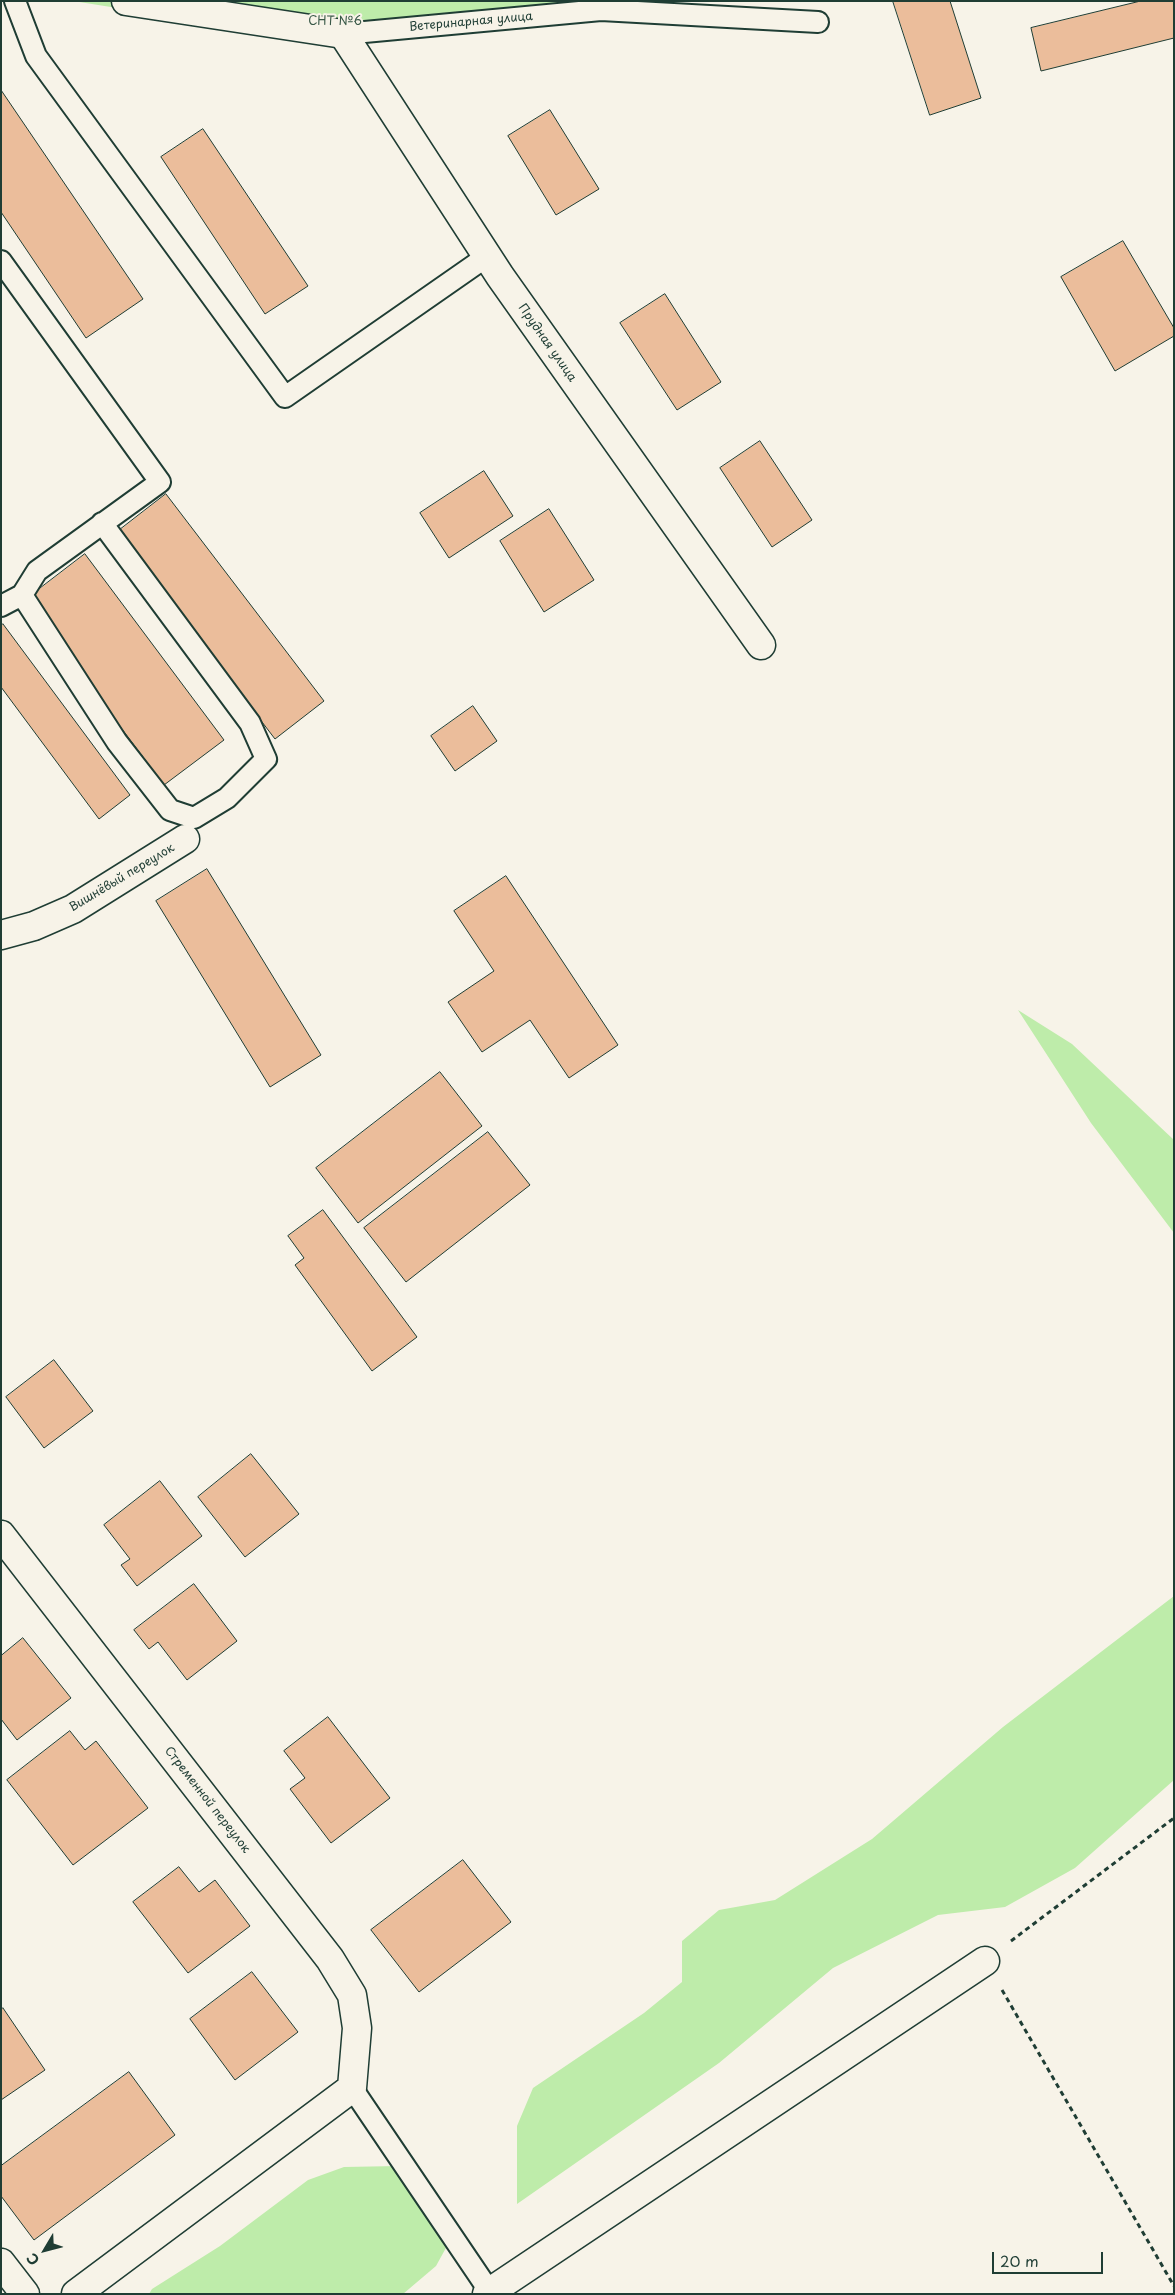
<!DOCTYPE html>
<html>
<head>
<meta charset="utf-8">
<style>
	body { margin:0 }
	#map { position:relative; width:1175px; height:2295px; overflow:hidden; background:#f7f3e8; font-family:"Playpen Sans",sans-serif }
	canvas { display:block }
	.frame { position:absolute; inset:0; border:2px solid #1f3d34; pointer-events:none }
	.north { position:absolute; left:20px; top:2225px; width:50px; height:50px; -webkit-text-stroke:4px #f7f3e8; paint-order:stroke; rotate:233deg; font-size:14px; font-weight:700; line-height:20px; text-align:center; color:#1f3d34 }
	.north::after { content:''; display:block; margin:auto; width:18px; height:22px; background:#1f3d34; clip-path:polygon(50% 0,100% 100%,50% 72%,0 100%) }
	.scale { position:absolute; left:992px; top:2252px; width:111px; height:22px; box-sizing:border-box; border:2px solid #1f3d34; border-top:0; padding-left:6px; font-size:15px; line-height:18px; white-space:nowrap; color:#1f3d34; -webkit-text-stroke:4px #f7f3e8; paint-order:stroke }
</style>
</head>
<body>
<div id="map">
<canvas width="1175" height="2295"></canvas>
<div class="frame"></div>
<div class="north">С</div>
<div class="scale">20 m</div>
</div>
<script>
const g = document.querySelector('canvas').getContext('2d');
g.lineJoin = 'round';
function fill(path, color) {
  g.fillStyle = color;
  g.fill(path, 'evenodd');
}
function strokePath(path, color, width, dash) {
  g.strokeStyle = color;
  g.lineWidth = width;
  g.lineCap = dash ? 'butt' : 'round';
  g.setLineDash(dash || []);
  g.stroke(path);
}
function label(font, color, halo, rows, align = 'center') {
  g.font = font + ' "Playpen Sans",sans-serif';
  g.lineWidth = 4;
  g.setLineDash([]);
  g.textBaseline = 'middle';
  g.strokeStyle = halo;
  g.fillStyle = color;
  for (const [text, x, y, turn = 0] of rows) {
    g.save();
    g.translate(x, y);
    g.rotate((+turn || 0) * Math.PI / 180);
    g.textAlign = isNaN(turn) ? turn : align;
    if (halo) g.strokeText(text, 0, 0);
    g.fillText(text, 0, 0);
    g.restore();
  }
}
const green = new Path2D(`
	M73,1H590L338,43Z
	M1018,1010L1072,1044L1174,1140V1233L1091,1123Z
	M1174,1596V1780L1075,1868L1005,1907L938,1915L833,1968L719,2063L517,2204V2126L533,2088L644,2013L682,1982V1941L719,1910L775,1900L872,1839L1003,1727Z
	M398,2166L433,2207L447,2246L436,2266L403,2294H149L152,2289L220,2246L308,2180L344,2167Z`);
const building = new Path2D(`
	M893,1H950L981,98L930,115Z
	M1141,1H1174V38L1041,71L1031,28Z
	M1,90L143,299L86,338L1,212Z
	M550,110L599,189L556,215L508,136Z
	M203,129L308,286L265,314L161,157Z
	M1123,241L1174,328V336L1115,371L1061,277Z
	M665,294L721,382L677,410L620,323Z
	M760,441L812,520L772,547L720,468Z
	M484,471L513,516L449,558L420,513Z
	M166,494L324,701L275,739L117,532Z
	M549,509L594,580L544,612L500,541Z
	M85,554L224,740L164,785L25,600Z
	M3,624L130,795L99,819L1,687V626Z
	M473,706L497,741L455,771L431,736Z
	M207,869L321,1055L270,1087L156,901Z
	M506,876L618,1045L569,1078L530,1020L482,1052L448,1002L494,971L454,911Z
	M440,1072L482,1126L358,1223L316,1168Z
	M488,1132L530,1185L406,1282L364,1228Z
	M323,1210L417,1337L372,1371L295,1265L304,1258L288,1236Z
	M54,1360L93,1411L44,1448L6,1397Z
	M251,1454L299,1514L245,1557L198,1497Z
	M160,1481L202,1536L137,1586L121,1565L130,1559L104,1525Z
	M194,1584L237,1641L187,1680L158,1642L149,1649L134,1630Z
	M23,1638L71,1698L17,1740L1,1719V1656Z
	M328,1717L390,1798L331,1843L290,1789L305,1778L284,1751Z
	M70,1731L85,1750L96,1741L148,1808L73,1865L7,1780Z
	M463,1860L511,1922L419,1992L371,1930Z
	M179,1867L199,1892L215,1880L250,1926L188,1973L133,1902Z
	M252,1972L298,2032L235,2080L190,2019Z
	M3,2008L45,2070L1,2100V2010Z
	M129,2072L175,2135L34,2240L1,2196V2166Z`);
const path = new Path2D(`
	M1011,1941L1174,1818
	M1002,1990L1174,2286`);
const service = new Path2D(`
	M15,1L36,56L285,397L486,257
	M343,34L601,10L818,22
	M1,261L160,482L37,571L22,595L117,742L170,810L194,818L227,798L266,759L250,723L102,523
	M1,606L22,595
	M352,2088L490,2292`);
const minor = new Path2D(`
	M343,34L500,276L761,645
	M1,935L34,926L73,909L185,839
	M1,1535L330,1959L352,1995L357,2028L352,2088L76,2294
	M1,2263L25,2294
	M487,2294L985,1961`);
const tertiary = new Path2D(`
	M126,1L343,34`);
const parkNames = [
	["СНТ №6",335,22]
];
const streetNames = [
	["Ветеринарная улица",471,22,-5],
	["Прудная улица",547,343,55],
	["Вишнёвый переулок",122,878,-31],
	["Стременной переулок",207,1800,52]
];
fill(green, '#beecaa');
fill(building, '#ebbd9b');
strokePath(building, '#1f3d34', 1);
strokePath(service, '#1f3d34', 24);
strokePath(minor, '#1f3d34', 31);
strokePath(tertiary, '#1f3d34', 31);
strokePath(path, '#1f3d34', 3, [5, 4]);
strokePath(service, '#f7f3e8', 20);
strokePath(minor, '#f7f3e8', 28);
strokePath(tertiary, '#f7f3e8', 28);
label('12px', '#375746', '#f7f3e8', parkNames);
label('12px', '#1f3d34', '#f7f3e8', streetNames);
</script>
</body>
</html>
